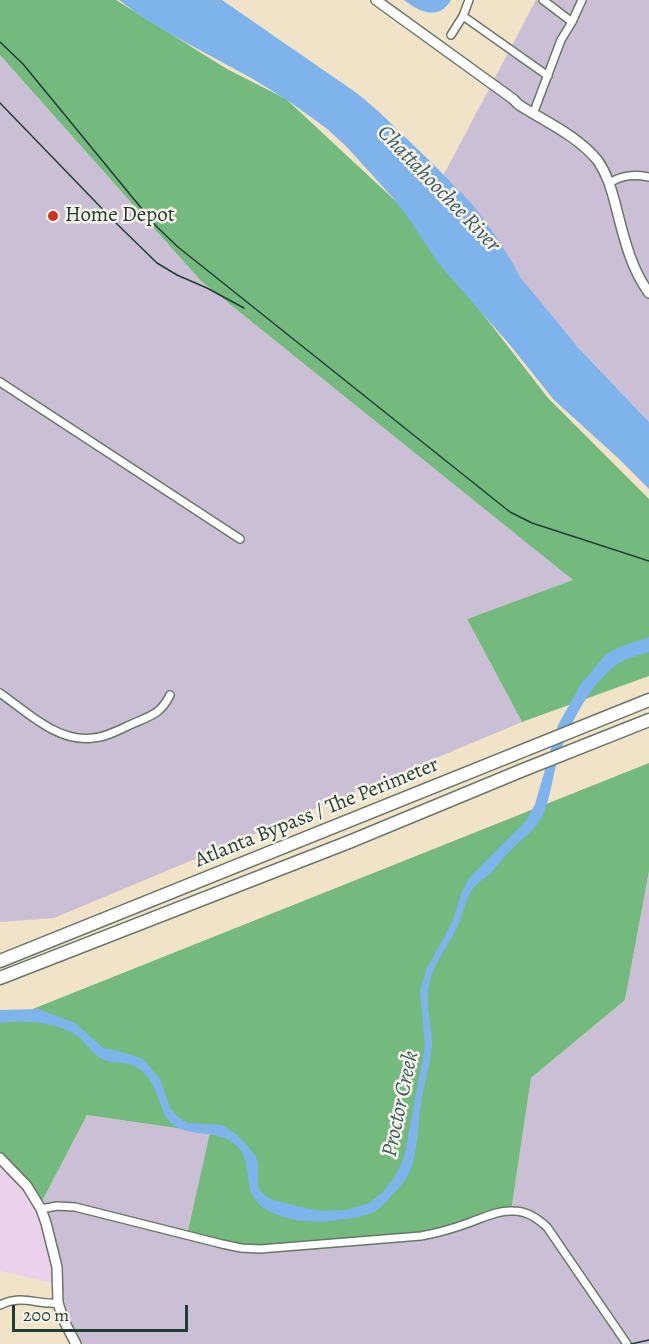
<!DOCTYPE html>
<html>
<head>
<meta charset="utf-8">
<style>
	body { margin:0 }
	#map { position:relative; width:649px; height:1344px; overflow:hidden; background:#f1e3c7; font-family:Alegreya,serif }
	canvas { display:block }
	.scale { position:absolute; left:12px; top:1305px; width:176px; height:27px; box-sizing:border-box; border:3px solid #1f3d34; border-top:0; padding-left:8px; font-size:18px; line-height:21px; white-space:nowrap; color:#1f3d34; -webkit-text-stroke:4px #f7f3e8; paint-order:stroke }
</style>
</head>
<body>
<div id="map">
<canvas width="649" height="1344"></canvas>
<div class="scale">200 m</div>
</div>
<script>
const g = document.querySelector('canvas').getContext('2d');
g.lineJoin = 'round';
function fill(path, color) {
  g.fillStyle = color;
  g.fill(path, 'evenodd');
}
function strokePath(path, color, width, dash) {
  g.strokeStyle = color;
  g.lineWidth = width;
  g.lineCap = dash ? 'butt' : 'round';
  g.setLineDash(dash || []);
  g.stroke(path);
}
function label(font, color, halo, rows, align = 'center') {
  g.font = font + ' Alegreya,serif';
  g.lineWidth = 5;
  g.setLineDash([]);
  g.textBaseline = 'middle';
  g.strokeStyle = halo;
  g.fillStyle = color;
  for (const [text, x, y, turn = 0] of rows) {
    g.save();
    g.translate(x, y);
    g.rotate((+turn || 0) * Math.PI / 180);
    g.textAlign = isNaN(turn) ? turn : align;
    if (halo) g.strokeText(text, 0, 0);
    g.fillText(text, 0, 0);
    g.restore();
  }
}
const built = new Path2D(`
	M0,1162L43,1214L57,1284L0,1271Z`);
const industrial = new Path2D(`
	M536,0H649V422L586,355L538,306L443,176Z
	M0,55L201,281L574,580L467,619L522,722L54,918L0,922Z
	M649,871V1344H79L57,1284L38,1209L87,1115L211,1133L186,1238L372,1244L511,1212L531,1078L625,1000Z`);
const forest = new Path2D(`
	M0,0H116L227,69L286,99L401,206L458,282L548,398L649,499V676L522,722L467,619L573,580L201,281L0,55Z
	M649,763V871L625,1000L531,1078L511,1212L372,1244L254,1248L186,1239L210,1133L87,1115L38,1209L0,1162V1022Z`);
const water = new Path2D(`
	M119,0H222L358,94L378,111L435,166L472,204L493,232L512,262L520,277L576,345L649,422V489L618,458L554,400L510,345L438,263L409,219L393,198L346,146L326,128L290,102L253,79L172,35L142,17Z
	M404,0H451C439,21 419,12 404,0Z
	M649,637V652C639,655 628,658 619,663C589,683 567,729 557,762C552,779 550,799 543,815C536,830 520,840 509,852C502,858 497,866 491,873C487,877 481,880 477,884C465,896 465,910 458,925C448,947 431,966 428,991C426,1007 432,1028 432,1045C430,1065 424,1084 421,1103C418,1124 418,1151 410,1171C406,1180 398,1189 391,1196C385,1203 379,1210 371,1213C358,1218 344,1219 330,1221C308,1223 279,1220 261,1206C240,1188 255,1162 236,1145C218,1129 191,1138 172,1124C161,1115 158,1089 147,1076C130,1057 121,1067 102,1059C92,1054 87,1044 79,1037C59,1022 24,1019 0,1023V1010L38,1009L75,1023L103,1048L126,1053L143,1059L160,1079L170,1108L178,1117L188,1123L222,1125L236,1134L246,1144L256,1157L258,1164V1185L260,1191L270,1199L309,1209L323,1211L346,1210L369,1203L382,1193L394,1178L404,1158L425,1046L420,991L426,970L450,926L454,917L461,894L469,878L526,821L535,804L558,725L581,684L606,654L622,646Z`);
const street = new Path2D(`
	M543,0L572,22
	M463,16L548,76
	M451,35L463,16L469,0
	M533,114L561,40L572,22L582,0
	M609,183C623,175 634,174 649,177
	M0,382L240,539
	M0,693C27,712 58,743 93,738C106,737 119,730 132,724C150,716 161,714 170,695
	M41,1209L57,1206L75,1207L222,1244L241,1248L260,1249L421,1236C438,1233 455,1228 471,1222C485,1217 499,1210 513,1211C527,1211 537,1218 547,1227L627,1344
	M0,1305C23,1294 36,1305 58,1303`);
const secondary = new Path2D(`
	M376,0L513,99L519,105C546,122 578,136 598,161C607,174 611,188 615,203C623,234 630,267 649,293
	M0,1158L27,1186L41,1209L46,1223L57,1267L58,1303L64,1321L76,1344`);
const highway = new Path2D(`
	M0,961L649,700
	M0,978L349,842L523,770L649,720`);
const rail = new Path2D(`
	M0,42L23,64L156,226L178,247L510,512L532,523L649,561
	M0,103L116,223L157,263L177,275L207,288L244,308
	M631,1344L649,1340`);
const markers = [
	[53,216,6,"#c8321e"]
];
const poiNames = [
	["Home Depot",65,216]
];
const streetNames = [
	["Atlanta Bypass / The Perimeter",317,813,-22]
];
const waterNames = [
	["Chattahoochee River",438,189,46],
	["Proctor Creek",401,1104,-78]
];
fill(built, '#ebd1eb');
fill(industrial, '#cbbfd5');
fill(forest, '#74ba7f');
fill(water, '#7fb3ec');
strokePath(street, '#687767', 10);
strokePath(secondary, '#687767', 12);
strokePath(highway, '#687767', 15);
strokePath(street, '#fff', 7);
strokePath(secondary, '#fff', 9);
strokePath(highway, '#fff', 12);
strokePath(rail, '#1f3d34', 1.5);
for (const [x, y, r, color] of markers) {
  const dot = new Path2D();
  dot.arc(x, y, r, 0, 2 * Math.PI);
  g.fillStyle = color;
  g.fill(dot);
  strokePath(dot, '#f7f3e8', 2);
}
label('21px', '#1f3d34', '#f7f3e8', poiNames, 'left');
label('21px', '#1f3d34', '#f7f3e8', streetNames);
label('italic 22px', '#375a62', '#f7f3e8', waterNames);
</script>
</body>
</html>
